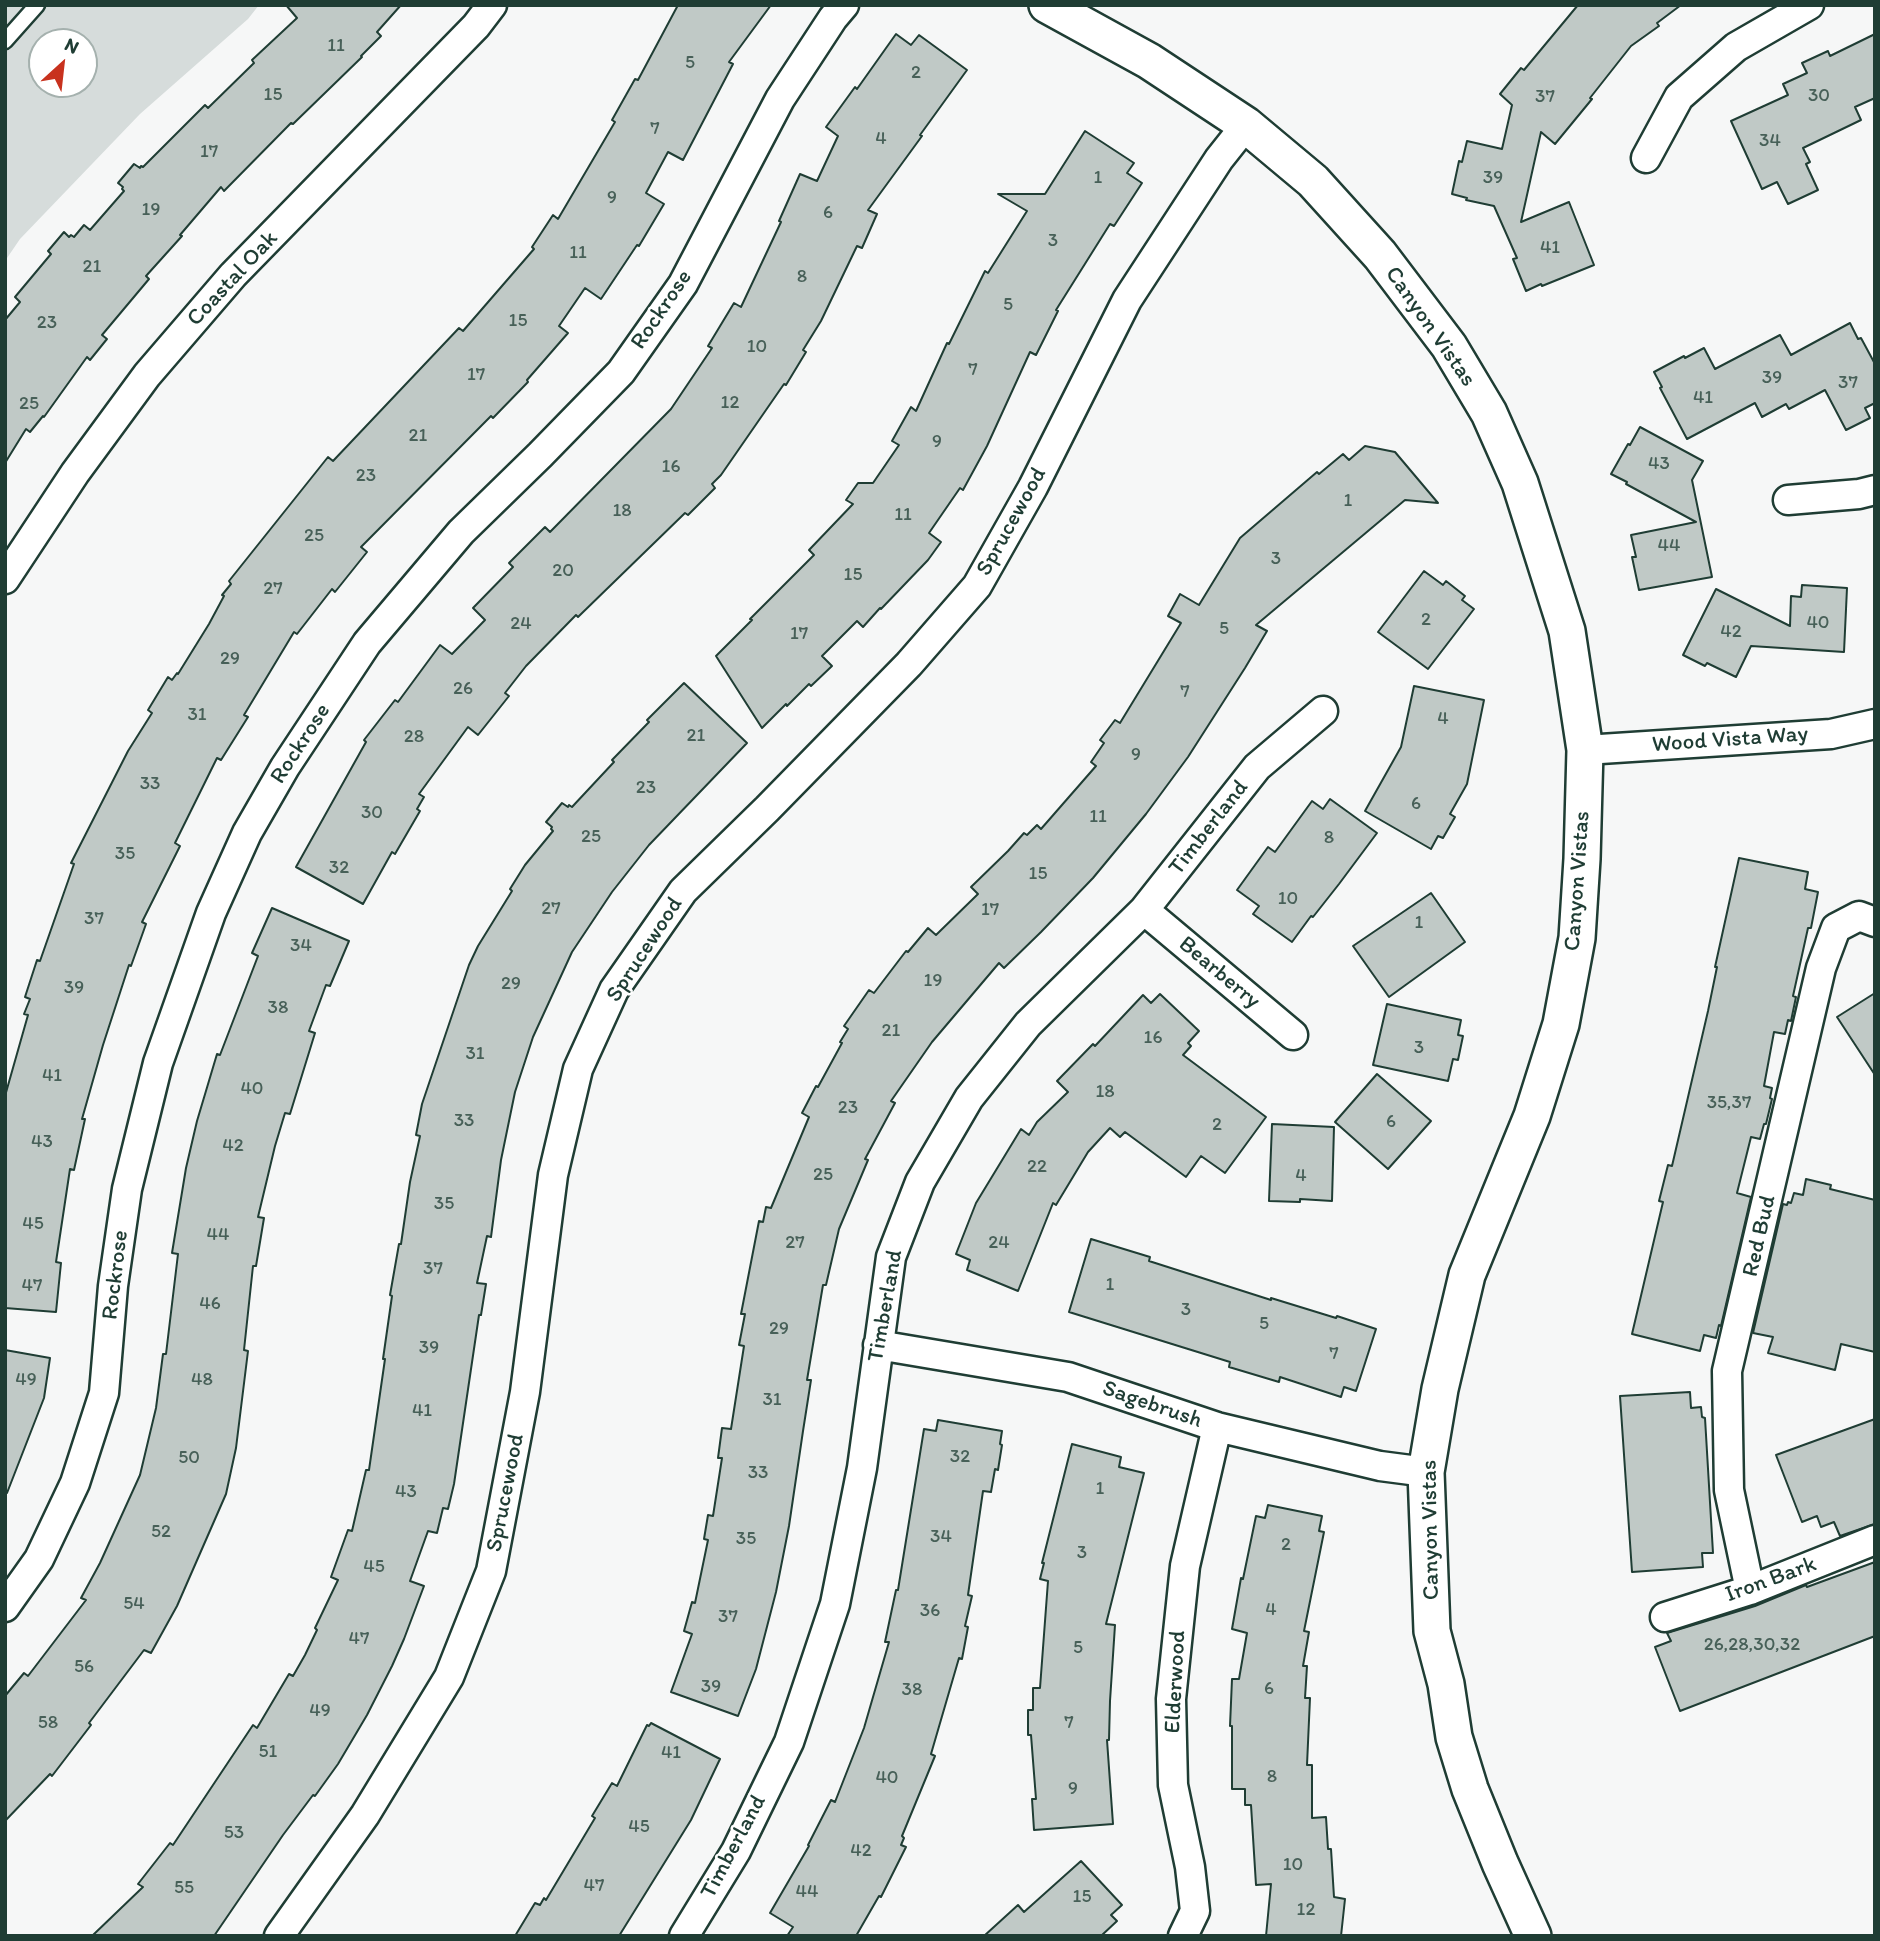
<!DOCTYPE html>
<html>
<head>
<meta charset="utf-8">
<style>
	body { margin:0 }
	#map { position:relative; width:1880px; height:1941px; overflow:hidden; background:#f6f7f7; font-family:Itim,sans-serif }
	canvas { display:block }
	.frame { position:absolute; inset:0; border:7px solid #1f3d34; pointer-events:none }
	.north { position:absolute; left:28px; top:28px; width:70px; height:70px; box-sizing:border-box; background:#fff; border:2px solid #a5b1ae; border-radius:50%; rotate:27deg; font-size:19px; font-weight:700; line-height:28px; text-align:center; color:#1f3d34 }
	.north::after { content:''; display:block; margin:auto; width:24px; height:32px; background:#c8321e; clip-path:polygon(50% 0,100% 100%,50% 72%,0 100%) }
</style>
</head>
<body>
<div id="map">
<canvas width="1880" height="1941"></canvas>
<div class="frame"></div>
<div class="north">N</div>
</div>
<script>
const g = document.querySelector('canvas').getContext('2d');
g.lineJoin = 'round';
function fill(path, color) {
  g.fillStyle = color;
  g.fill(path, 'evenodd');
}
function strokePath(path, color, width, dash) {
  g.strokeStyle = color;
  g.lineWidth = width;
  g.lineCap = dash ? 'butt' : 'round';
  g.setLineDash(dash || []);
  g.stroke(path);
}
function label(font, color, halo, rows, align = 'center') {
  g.font = font + ' Itim,sans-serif';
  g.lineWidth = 5;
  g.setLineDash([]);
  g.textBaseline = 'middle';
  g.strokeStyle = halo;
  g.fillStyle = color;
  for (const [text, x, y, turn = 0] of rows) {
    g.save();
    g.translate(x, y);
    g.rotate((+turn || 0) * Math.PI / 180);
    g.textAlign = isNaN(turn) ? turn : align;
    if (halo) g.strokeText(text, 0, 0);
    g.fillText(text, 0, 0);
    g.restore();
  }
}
const green = new Path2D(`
	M5,5H259L248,19L140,114L20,239L5,261ZM42,42H84V84H42Z`);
const building = new Path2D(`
	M286,5H401L377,32L381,36L361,56L362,57L293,124L291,123L224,191L221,187L180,235L182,236L146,276L149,279L102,335L107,339L90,360L87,357L44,417L43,416L30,432L26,429L5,463V320L20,302L15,297L51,254L48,251L64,232L69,237L71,235L74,237L84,225L90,230L124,191L122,189L123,187L118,183L134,164L140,168L141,166L143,167L205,105L208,108L254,63L252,60L297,18Z
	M678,5H771L729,62L733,64L683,160L668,152L646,193L664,204L639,246L637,245L601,299L585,288L559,326L568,333L527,380L528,382L493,418L491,416L361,547L367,552L335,592L332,589L297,634L294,632L244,715L248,717L221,760L217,758L175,843L180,846L142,922L146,924L131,966L129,965L103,1045L82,1119H85L74,1170L70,1169L56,1262L61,1263L56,1312L5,1308V1096L28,1015L24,1014L30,999L25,997L37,960L40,961L74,864L71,863L128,751L152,713L148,710L168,677L172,680L177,673L178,674L209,624L224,596L222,595L231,584L229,581L328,457L333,461L459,328L463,331L534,249L532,247L553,215L558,219L615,122L612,120L635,79L638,80Z
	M1578,5H1681L1657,23L1659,26L1631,46L1590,98L1592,99L1555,144L1541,132L1521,222L1569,202L1594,265L1542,286L1541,284L1526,291L1513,259L1517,258L1494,206L1466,200L1467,198L1452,194L1459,161L1462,162L1467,141L1502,149L1512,105L1500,94L1521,68L1524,70Z
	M896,34L911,45L919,35L967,70L920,135L922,136L868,210L877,214L862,248L857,246L821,321L803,350L806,352L786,385L784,384L721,475L712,484L715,488L688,515L685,513L578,617L576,615L526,666L505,693L509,696L478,735L468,727L419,794L424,797L417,809L420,811L395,854L392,852L363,904L296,867L366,742L364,740L395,700L398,702L440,645L452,654L485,620L473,608L513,567L509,563L545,527L550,532L671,409L712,348L708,346L734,303L741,307L781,222L779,221L800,174L817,181L838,136L826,127L855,87L857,89Z
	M1875,34V98L1855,107L1861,120L1803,148L1810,162L1806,164L1818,190L1788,204L1777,182L1762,189L1731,121L1788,95L1783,84L1807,73L1802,63L1828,51L1830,56Z
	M1085,131L1134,163L1127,173L1142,183L1114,226L1110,224L1056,310L1058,311L1036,355L1030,352L987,446L963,490L960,488L929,533L941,542L928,560L881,609L880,608L863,627L857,621L822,656L832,666L811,686L809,684L787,706L786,704L762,728L716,656L752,620L750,619L814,555L809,550L853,504L846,500L858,483H873L899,445L892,441L911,407L916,411L947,343L949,344L985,271L988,273L1027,211L998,194H1045Z
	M1850,323L1858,339L1861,338L1875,364V403L1865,408L1870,418L1846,430L1825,390L1789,409L1786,404L1762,417L1755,403L1687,439L1660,388L1662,387L1654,372L1684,356L1685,358L1704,348L1715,369L1780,335L1791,355Z
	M1640,427L1703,461L1692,480L1712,577L1639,590L1632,557H1636L1631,535L1696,522L1626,484L1627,482L1611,474L1628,444L1630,445Z
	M1365,446L1395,452L1438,503L1405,500L1256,625L1267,631L1245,668L1188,757L1146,814L1093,878L1041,932L1004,968L999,963L932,1042L891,1101L895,1103L865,1159L868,1160L839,1229L826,1285H823L807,1380H811L803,1431L789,1526L776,1592L756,1669L738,1716L671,1692L692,1634L684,1631L692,1602L695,1603L708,1540L704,1539L708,1515L713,1516L722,1458H718L722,1428L731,1429L744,1346L739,1345L745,1314H741L759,1221L763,1222L766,1207L771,1208L809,1117L802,1113L816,1086L818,1087L842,1043L840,1042L848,1029L844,1026L869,990L874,993L906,951L908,952L928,928L936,935L978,894L971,887L1008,851L1024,833L1027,835L1037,825L1041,829L1096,766L1091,762L1104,743L1100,740L1115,720L1120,723L1181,623L1168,616L1180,594L1199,605L1240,538L1317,472L1319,474L1343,454L1349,460Z
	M1424,571L1443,585L1446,581L1465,596L1462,600L1474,609L1428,669L1378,632Z
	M1802,585L1847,588L1844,652L1751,646L1736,677L1707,663L1705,666L1683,655L1716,589L1790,626L1791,596L1801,597Z
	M684,683L747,743L649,845L612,892L572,952L533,1037L515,1092L501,1160L491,1237L487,1236L477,1283L486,1284L481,1315H479L454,1484L448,1509L443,1508L437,1533L428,1531L410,1581L424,1586L404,1639L392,1666L367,1715L338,1764L315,1796L313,1795L283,1835L214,1936H92L143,1887L138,1884L170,1843L173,1845L253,1725L257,1728L289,1674L293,1676L305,1655L317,1630L315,1628L338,1580L331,1577L348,1530L352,1531L366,1470H369L385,1359H383L392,1296L390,1295L399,1244H401L410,1182L420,1136L416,1135L422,1104L469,965L478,946L512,891L510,889L525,865L553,831L551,829L552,827L546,822L562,803L568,807L569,805L572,807L614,762L612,760L649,722L647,720Z
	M1414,686L1484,700L1467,784L1450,814L1455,817L1443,838L1438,836L1431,849L1365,811L1401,747Z
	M1330,799L1377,833L1339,884L1313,917L1311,916L1292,942L1253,914L1259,906L1237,890L1268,847L1275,852L1312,801L1323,809Z
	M1739,858L1808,872L1805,889L1818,892L1811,928H1808L1793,996L1796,997L1791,1021L1788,1020L1785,1034L1774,1032L1764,1086L1772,1088L1770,1098L1772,1099L1766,1124H1764L1760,1139L1751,1137L1737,1193L1751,1197L1721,1326L1719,1325L1716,1338L1704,1335L1700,1351L1632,1334L1663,1202L1659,1201L1668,1165L1672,1166L1708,1011L1717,967H1715Z
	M1431,893L1465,942L1389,997L1353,946Z
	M272,908L349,941L330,986L326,985L309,1031L315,1033L290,1114L285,1113L275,1146L258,1217L264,1218L256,1266H253L244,1350L248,1351L236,1448L226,1494L177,1606L151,1653L144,1650L89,1723L91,1725L52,1776L50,1774L5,1821V1696L24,1673L28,1676L86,1600L81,1598L100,1563L140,1475L156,1408L163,1354H166L178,1254L172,1253L186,1168L197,1121L217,1054L220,1055L258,956L252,953Z
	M1875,993V1075L1837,1017Z
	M1160,994L1199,1031L1188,1043L1191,1046L1183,1055L1266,1117L1225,1173L1201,1156L1186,1177L1125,1132L1120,1137L1110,1128L1088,1152L1056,1205L1053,1203L1018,1291L967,1270L970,1260L956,1254L976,1203L1021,1129L1029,1135L1037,1122L1068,1092L1057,1081L1093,1044L1095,1046L1143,995L1151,1003Z
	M1387,1004L1461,1020L1458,1035L1463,1036L1458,1060L1453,1059L1448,1081L1373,1065Z
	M1377,1074L1431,1121L1388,1169L1335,1122Z
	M1272,1124L1334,1127L1332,1201L1300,1199V1202L1269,1201Z
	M1806,1179L1831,1185L1830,1189L1875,1200V1352L1841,1344L1835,1370L1768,1353L1773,1337L1753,1333L1783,1204L1787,1205L1788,1202L1791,1203L1794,1193L1803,1195Z
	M1091,1239L1150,1257L1149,1261L1271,1300V1298L1336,1318L1337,1316L1376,1329L1356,1391L1344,1387L1341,1397L1280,1377L1279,1382L1229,1367L1230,1362L1069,1312Z
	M5,1350L50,1358L44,1398L7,1493L5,1492Z
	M1690,1392L1691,1408L1701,1407L1702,1417L1705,1418L1713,1553H1702L1703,1567L1632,1572L1620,1396Z
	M1875,1419V1524L1840,1536L1834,1522L1821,1527L1817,1516L1802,1522L1776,1455Z
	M938,1420L1002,1431L1000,1444L1002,1445L998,1470L995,1469L991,1492L983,1491L968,1595L972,1596L965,1626L968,1627L962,1659L959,1658L931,1754L935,1756L902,1836L904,1838L901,1845L906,1847L881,1897L879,1896L856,1936H787L793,1927L770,1913L809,1846L808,1845L831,1800L835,1802L864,1728L889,1642H885L896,1590H898L924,1429L936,1431Z
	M1072,1444L1121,1457L1119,1467L1144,1473L1106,1624L1115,1625L1110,1701L1109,1740H1107L1113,1824L1034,1830L1032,1799H1036L1031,1735H1028V1710H1033V1688H1040L1048,1581L1040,1579L1044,1563H1042Z
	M1268,1505L1322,1516L1319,1531L1324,1532L1304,1631L1309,1632L1303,1666H1307L1305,1698H1310L1307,1765H1312V1818L1326,1817L1328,1849H1331L1334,1897L1345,1899L1341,1936H1266L1271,1884L1256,1885L1251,1805H1245V1789H1232V1726H1230L1232,1679H1239L1247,1633L1232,1629L1241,1578L1243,1579L1256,1516L1265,1518Z
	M1875,1562V1636L1680,1711L1655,1647L1671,1641L1667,1633L1755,1606L1806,1585L1807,1587Z
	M651,1723L720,1759L691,1820L619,1936H515L535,1903L540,1905L544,1898L546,1900L595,1818L592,1816L612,1783L617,1786L647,1725L649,1726Z
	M1081,1861L1122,1905L1111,1915L1117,1921L1101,1936H984L1018,1905L1024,1912Z`);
const service = new Path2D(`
	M5,41L37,5`);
const minor = new Path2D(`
	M1646,158L1679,97L1736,47L1809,5
	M1788,500L1859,494L1875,490
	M5,579L75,473L147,375L233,275L476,26L492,5
	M1585,750L1831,734L1875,724
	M1144,910L1293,1035
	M878,1345L1068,1377L1217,1427L1380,1466L1426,1472
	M1750,1590L1729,1490L1727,1371L1821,968L1836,928L1859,916L1875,922
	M5,1607L39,1559L75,1483L104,1393L113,1286L127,1189L158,1063L211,913L247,833L285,767L367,643L461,532L540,455L621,372L683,284L780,99L833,18L844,5
	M1665,1617L1750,1590L1875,1540
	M279,1936L365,1815L449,1677L491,1571L525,1392L553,1175L578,1069L614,990L683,891L767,809L909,664L977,586L1033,487L1127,300L1219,159L1246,125
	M684,1936L736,1851L789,1742L835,1604L862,1468L891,1257L920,1182L969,1098L1028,1024L1144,910L1257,767L1323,711
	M1183,1936L1195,1911L1190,1867L1173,1785L1171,1699L1185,1566L1217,1427`);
const tertiary = new Path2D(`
	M1047,5L1149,61L1246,125L1313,181L1380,255L1449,346L1489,413L1520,483L1567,631L1585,750L1582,859L1577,938L1561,1024L1532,1116L1467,1275L1440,1389L1426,1472L1432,1631L1446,1684L1454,1737L1470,1789L1500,1863L1533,1936`);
const numberNames = [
	["11",336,46],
	["5",690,63],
	["2",916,73],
	["15",273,95],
	["30",1819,96],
	["37",1545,97],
	["7",655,129],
	["4",881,139],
	["34",1770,141],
	["17",209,152],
	["1",1098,178],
	["39",1493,178],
	["9",612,198],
	["19",151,210],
	["6",828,213],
	["3",1053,241],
	["41",1550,248],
	["11",578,253],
	["21",92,267],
	["8",802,277],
	["5",1008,305],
	["15",518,321],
	["23",47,323],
	["10",757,347],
	["7",973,370],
	["17",476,375],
	["39",1772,378],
	["37",1848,383],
	["41",1703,398],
	["12",730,403],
	["25",29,404],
	["21",418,436],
	["9",937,442],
	["43",1659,464],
	["16",671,467],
	["23",366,476],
	["1",1348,501],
	["18",622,511],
	["11",903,515],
	["25",314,536],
	["44",1669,546],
	["3",1276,559],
	["20",563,571],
	["15",853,575],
	["27",273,589],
	["2",1426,620],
	["40",1818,623],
	["24",521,624],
	["5",1224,629],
	["42",1731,632],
	["17",799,634],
	["29",230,659],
	["26",463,689],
	["7",1185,692],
	["31",197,715],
	["4",1443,719],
	["21",696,736],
	["28",414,737],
	["9",1136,755],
	["33",150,784],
	["23",646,788],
	["6",1416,804],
	["30",372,813],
	["11",1098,817],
	["25",591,837],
	["8",1329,838],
	["35",125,854],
	["32",339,868],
	["15",1038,874],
	["10",1288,899],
	["27",551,909],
	["17",990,910],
	["37",94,919],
	["1",1419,923],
	["34",301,946],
	["19",933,981],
	["29",511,984],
	["39",74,988],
	["38",278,1008],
	["21",891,1031],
	["16",1153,1038],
	["3",1419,1048],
	["31",475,1054],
	["41",52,1076],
	["40",252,1089],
	["18",1105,1092],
	["35,37",1729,1103],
	["23",848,1108],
	["33",464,1121],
	["6",1391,1122],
	["2",1217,1125],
	["43",42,1142],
	["42",233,1146],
	["22",1037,1167],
	["25",823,1175],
	["4",1301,1176],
	["35",444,1204],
	["45",33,1224],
	["44",218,1235],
	["27",795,1243],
	["24",999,1243],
	["37",433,1269],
	["1",1110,1285],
	["47",32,1286],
	["46",210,1304],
	["3",1186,1310],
	["5",1264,1324],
	["29",779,1329],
	["39",429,1348],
	["7",1334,1354],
	["49",26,1380],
	["48",202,1380],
	["31",772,1400],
	["41",422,1411],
	["32",960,1457],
	["50",189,1458],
	["33",758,1473],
	["1",1100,1489],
	["43",406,1492],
	["52",161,1532],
	["34",941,1537],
	["35",746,1539],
	["2",1286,1545],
	["3",1082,1553],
	["45",374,1567],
	["54",134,1604],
	["4",1271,1610],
	["36",930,1611],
	["37",728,1617],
	["47",359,1639],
	["26,28,30,32",1752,1645],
	["5",1078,1648],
	["56",84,1667],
	["39",711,1687],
	["6",1269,1689],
	["38",912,1690],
	["49",320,1711],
	["58",48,1723],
	["7",1069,1723],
	["51",268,1752],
	["41",671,1753],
	["8",1272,1777],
	["40",887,1778],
	["9",1073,1789],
	["45",639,1827],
	["53",234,1833],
	["42",861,1851],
	["10",1293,1865],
	["47",594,1886],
	["55",184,1888],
	["44",807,1892],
	["15",1082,1897],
	["12",1306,1910]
];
const streetNames = [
	["Coastal Oak",233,279,-47],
	["Rockrose",662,310,-56],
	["Canyon Vistas",1430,327,55],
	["Sprucewood",1012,522,-61],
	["Wood Vista Way",1730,740,-4],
	["Rockrose",301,744,-57],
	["Timberland",1209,828,-52],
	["Canyon Vistas",1578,881,-86],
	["Sprucewood",645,950,-57],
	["Bearberry",1219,973,40],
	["Red Bud",1760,1236,-77],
	["Rockrose",116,1275,-83],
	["Timberland",886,1306,-80],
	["Sagebrush",1152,1405,19],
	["Sprucewood",506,1493,-79],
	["Canyon Vistas",1431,1530,-91],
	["Iron Bark",1771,1580,-20],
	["Elderwood",1176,1682,-87],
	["Timberland",734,1847,-62]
];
fill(green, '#d6dcdb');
fill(building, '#c0c9c6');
strokePath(building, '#1f3d34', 2);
strokePath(service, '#1f3d34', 19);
strokePath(minor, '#1f3d34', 33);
strokePath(tertiary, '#1f3d34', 40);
strokePath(service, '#fff', 14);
strokePath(minor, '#fff', 28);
strokePath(tertiary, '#fff', 35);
label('19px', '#476058', null, numberNames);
label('23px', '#1f3d34', '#fff', streetNames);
</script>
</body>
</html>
